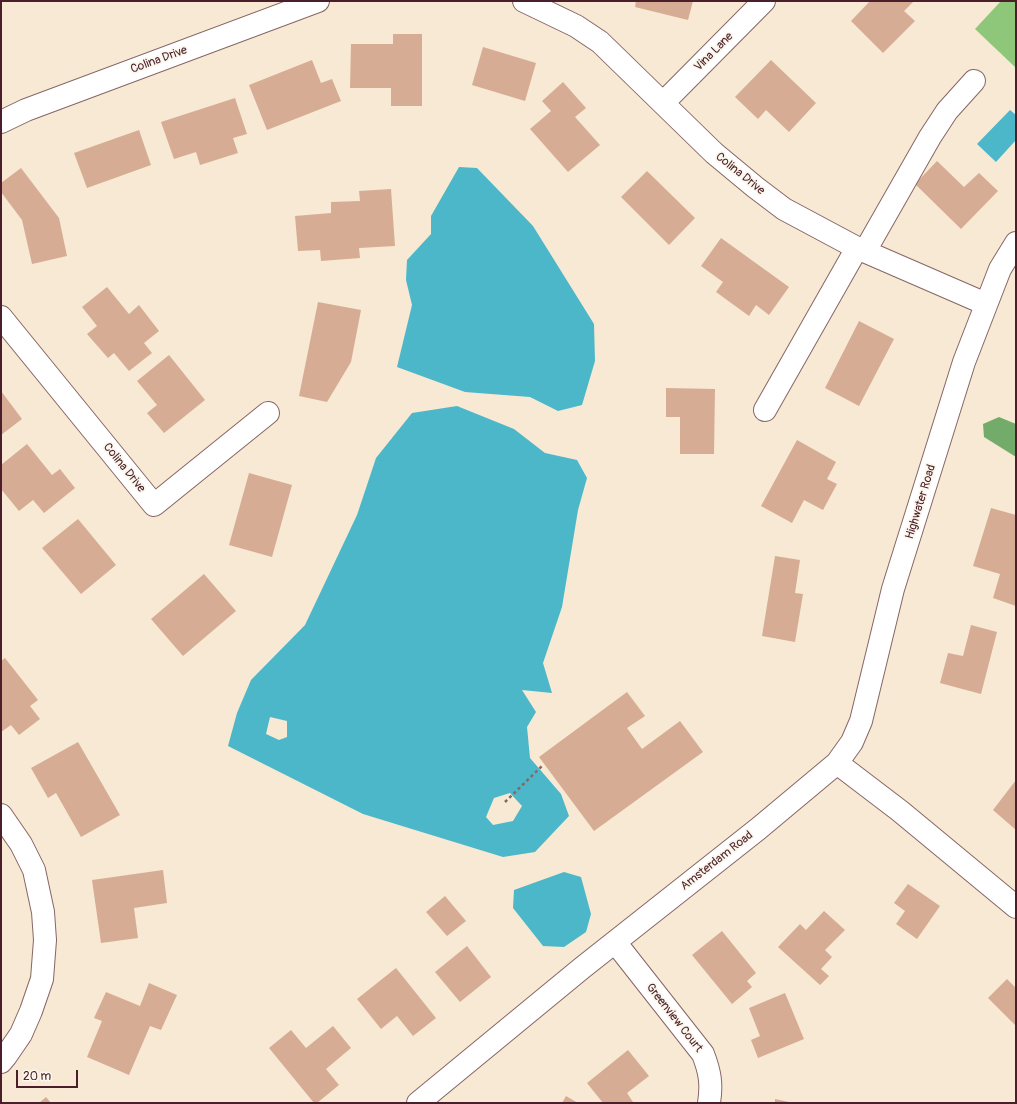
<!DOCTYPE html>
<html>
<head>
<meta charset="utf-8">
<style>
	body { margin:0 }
	#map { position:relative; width:1017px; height:1104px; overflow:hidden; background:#f7e9d3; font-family:Pangolin,sans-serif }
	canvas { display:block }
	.frame { position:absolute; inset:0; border:2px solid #4a1f2b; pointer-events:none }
	.scale { position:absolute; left:16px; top:1070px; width:62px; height:18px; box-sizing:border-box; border:2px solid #4a1f2b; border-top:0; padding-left:5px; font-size:12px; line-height:14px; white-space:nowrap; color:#4a1f2b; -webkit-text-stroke:3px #fbf7ec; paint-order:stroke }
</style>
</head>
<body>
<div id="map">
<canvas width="1017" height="1104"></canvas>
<div class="frame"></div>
<div class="scale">20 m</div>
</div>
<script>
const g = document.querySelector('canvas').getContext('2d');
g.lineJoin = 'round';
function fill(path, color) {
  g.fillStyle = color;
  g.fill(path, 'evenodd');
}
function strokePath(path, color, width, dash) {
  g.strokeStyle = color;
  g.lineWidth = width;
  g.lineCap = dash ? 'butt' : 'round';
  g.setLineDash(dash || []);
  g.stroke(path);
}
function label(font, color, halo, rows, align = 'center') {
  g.font = font + ' Pangolin,sans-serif';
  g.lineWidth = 3.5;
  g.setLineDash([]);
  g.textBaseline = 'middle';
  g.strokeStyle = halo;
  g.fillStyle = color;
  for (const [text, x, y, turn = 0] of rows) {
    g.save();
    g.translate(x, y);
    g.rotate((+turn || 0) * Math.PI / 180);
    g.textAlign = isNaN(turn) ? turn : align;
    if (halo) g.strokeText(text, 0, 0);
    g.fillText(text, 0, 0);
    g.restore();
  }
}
const green = new Path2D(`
	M1001,1H1016V68L975,29Z`);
const forest = new Path2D(`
	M999,417L1016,424V457L984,437L983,424Z`);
const water = new Path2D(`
	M1010,110L1016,115V140L996,162L977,144Z
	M459,167L477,168L533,226L594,324L595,361L582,405L558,411L530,397L465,392L397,367L412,305L406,280L407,260L431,234V216Z
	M457,406L514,429L545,453L577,460L587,478L578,510L562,607L543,663L552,693L522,690L536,712L527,727L530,758L561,794L569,816L535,852L503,857L363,814L228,746L237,713L251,680L305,625L357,515L376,458L412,413ZM270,717L287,721V737L279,740L266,734ZM510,793L522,806L513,821L493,825L486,817L494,798Z
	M564,872L581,877L591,914L586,932L564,947L543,946L513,908L514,890Z`);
const building = new Path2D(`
	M636,1H693L688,20L635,7Z
	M870,1H914L904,11L915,21L883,53L851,21Z
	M393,34H422V106H391V88H350L351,44H393Z
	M483,47L536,63L525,101L472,85Z
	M312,60L321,83L332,79L341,101L267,130L249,85Z
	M771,60L816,103L789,132L766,110L758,119L735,97Z
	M563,82L586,108L575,117L600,145L568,172L530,129L551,111L542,101Z
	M235,98L247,134L233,138L238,153L200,165L196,152L174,159L161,122Z
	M139,130L151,165L87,188L74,153Z
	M937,161L964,187L979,173L998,191L961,229L915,184Z
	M21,168L59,218L67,256L32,264L22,220L1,192V183Z
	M647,171L695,218L669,245L621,197Z
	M391,189L395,246L359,248L360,258L321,261L320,250L298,251L295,216L331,213V202L360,201L359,191Z
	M721,238L789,287L769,315L756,305L749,316L716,292L723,282L701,266Z
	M107,287L129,314L139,305L159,331L144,343L152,353L129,371L114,353L108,358L87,334L97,326L82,307Z
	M318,302L361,310L351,362L327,402L299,396Z
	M859,321L894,339L859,406L825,388Z
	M169,355L205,400L164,433L147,413L157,405L137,381Z
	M666,388L715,389L714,454H680V417H666Z
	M1,391L22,419L1,435Z
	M797,440L836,462L827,479L837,484L823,510L804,500L792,523L761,506Z
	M27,444L52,475L60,469L75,488L44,513L33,500L19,511L1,489V465Z
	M249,473L292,485L272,557L229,545Z
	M991,508L1016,515V606L993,598L1000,574L973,566Z
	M78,519L116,565L81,594L42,548Z
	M775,556L800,560L795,593L803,594L795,642L762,636Z
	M204,574L236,611L183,656L151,619Z
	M971,625L997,632L981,694L940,683L948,653L963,656Z
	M5,658L38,700L30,706L40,719L19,735L11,725L1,732V661Z
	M627,692L645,716L627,728L642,749L680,721L703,752L594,831L539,757Z
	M78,742L120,815L81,837L56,793L48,798L31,768Z
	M1016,780V830L993,810Z
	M163,870L167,903L134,908L138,938L101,943L92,880Z
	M908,884L940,906L917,939L896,924L905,911L894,903Z
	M445,896L466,921L447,936L426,912Z
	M824,911L845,930L825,950L832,957L821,969L829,976L820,985L778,947L800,924L806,930Z
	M722,931L756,973L747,981L752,987L732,1004L692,955Z
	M467,946L491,977L460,1002L435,972Z
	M396,968L436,1018L413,1036L397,1016L381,1029L357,999Z
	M1007,979L1016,988V1026L988,998Z
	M149,983L177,995L161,1030L150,1026L129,1075L87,1057L102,1021L94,1018L106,992L140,1006Z
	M785,993L804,1039L758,1058L751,1040L760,1036L749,1008Z
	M333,1026L351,1048L326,1069L339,1085L317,1103H314L269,1048L291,1030L306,1048Z
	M628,1050L649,1076L627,1093L633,1102L632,1103H603L587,1083Z
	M566,1096L578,1103H562Z
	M46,1097L51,1103H39Z
	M775,1099L789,1102V1103H775Z`);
const path = new Path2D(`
	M505,802L542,766`);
const minor = new Path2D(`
	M524,1L576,26L600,42L714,153L755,187L784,209L857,248L986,304
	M663,103L764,1
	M1,122L26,110L318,1
	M865,251L930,137L947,111L974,81
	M1,317L154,505L268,413
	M765,410L857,248
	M837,763L900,811L1016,907
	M1,815L21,844L34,870L43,912L45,940L42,979L31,1011L21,1034L6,1056L1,1062
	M615,942L703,1054C710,1072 712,1084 709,1103
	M418,1103L582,968L758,829L837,763L852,742L861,721L893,589L964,362L1000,269L1016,243`);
const streetNames = [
	["Vina Lane",714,52,-45],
	["Colina Drive",159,60,-20],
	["Colina Drive",740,174,39],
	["Colina Drive",124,468,51],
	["Highwater Road",921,502,-73],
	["Amsterdam Road",717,861,-38],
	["Greenview Court",674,1018,52]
];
fill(green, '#8fc77a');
fill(forest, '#73ac6a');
fill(water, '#4cb7c9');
fill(building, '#d7ac94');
strokePath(minor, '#876666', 24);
strokePath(path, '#876666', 2.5, [3, 3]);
strokePath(minor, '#fff', 22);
label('12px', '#4a1f2b', '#fbf7ec', streetNames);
</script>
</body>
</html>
